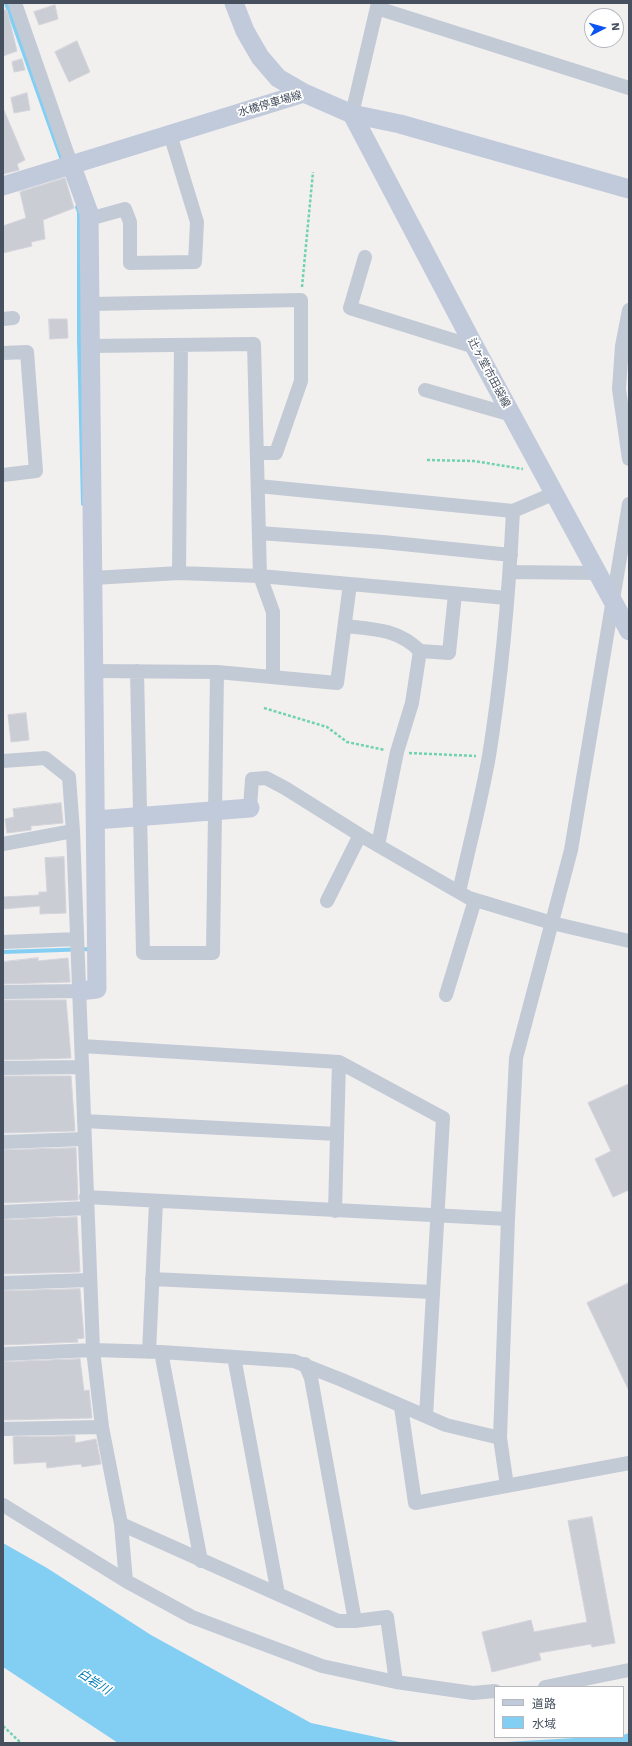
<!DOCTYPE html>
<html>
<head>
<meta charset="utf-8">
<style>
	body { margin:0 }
	#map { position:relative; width:632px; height:1746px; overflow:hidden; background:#f2efef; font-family:"Work Sans","Noto Sans JP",sans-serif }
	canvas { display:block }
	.frame { position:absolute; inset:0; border:4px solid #46505f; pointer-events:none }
	.legend { position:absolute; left:494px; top:1686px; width:130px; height:52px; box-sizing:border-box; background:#fff; border:1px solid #b5b9bf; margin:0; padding:5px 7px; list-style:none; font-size:12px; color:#46505f }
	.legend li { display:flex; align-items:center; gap:8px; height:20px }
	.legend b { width:20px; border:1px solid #b5b9bf }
	.north { position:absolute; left:584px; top:8px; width:40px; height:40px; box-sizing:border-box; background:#fff; border:1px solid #b5b9bf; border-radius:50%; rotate:84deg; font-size:11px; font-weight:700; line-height:16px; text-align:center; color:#46505f }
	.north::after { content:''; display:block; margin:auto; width:14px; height:18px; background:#0954f2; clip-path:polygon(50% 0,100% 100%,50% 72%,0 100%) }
</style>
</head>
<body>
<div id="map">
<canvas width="632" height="1746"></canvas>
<div class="frame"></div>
<ul class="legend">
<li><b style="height:5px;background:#c0cada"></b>道路</li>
<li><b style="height:11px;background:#83cff4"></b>水域</li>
</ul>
<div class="north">N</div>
</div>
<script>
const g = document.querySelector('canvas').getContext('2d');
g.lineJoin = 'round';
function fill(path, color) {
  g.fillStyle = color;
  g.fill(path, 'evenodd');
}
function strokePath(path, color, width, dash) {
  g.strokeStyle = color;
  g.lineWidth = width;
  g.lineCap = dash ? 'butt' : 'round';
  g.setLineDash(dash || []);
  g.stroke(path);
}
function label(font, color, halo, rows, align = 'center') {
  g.font = font + ' "Work Sans","Noto Sans JP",sans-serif';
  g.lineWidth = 3.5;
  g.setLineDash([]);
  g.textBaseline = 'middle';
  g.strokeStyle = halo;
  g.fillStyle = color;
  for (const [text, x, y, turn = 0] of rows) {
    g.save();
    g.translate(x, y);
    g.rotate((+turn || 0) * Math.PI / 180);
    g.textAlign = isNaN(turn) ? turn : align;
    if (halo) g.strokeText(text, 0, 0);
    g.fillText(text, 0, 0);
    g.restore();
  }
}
const water = new Path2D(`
	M3,1543L47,1568L151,1635L311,1723L404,1743H118L3,1667Z
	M629,1733V1743H489L592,1737H623V1735Z`);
const stream = new Path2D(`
	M6,3L63,163
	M77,207L79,212V340L83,504
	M3,952L90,949V947`);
const building = new Path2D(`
	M55,5L58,19L39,25L34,12Z
	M3,10H7L17,51L3,56Z
	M77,41L90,72L69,82L55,52Z
	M22,59L25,70L14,72L12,62Z
	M27,93L30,110L14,113L11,98Z
	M3,108L25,160L17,164L19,170L3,174Z
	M65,178L74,208L43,220L45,239L31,242L32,246L3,253V226L26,218L20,192Z
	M49,319H67L68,338L50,339Z
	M26,713L29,740L11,742L8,715Z
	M61,803L63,823L31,826V830L7,833L5,819L14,817L13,809Z
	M64,857L66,913L40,914V906L3,909V897L39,895V892H47L45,858Z
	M38,958V961L68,958L70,982L3,984V962Z
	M3,1000H66L71,1058L3,1060Z
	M3,1076H71L75,1131L3,1133Z
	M629,1084V1190L613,1197L595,1159L611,1151L588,1103Z
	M76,1148L78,1200L3,1203V1150Z
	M77,1217L80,1272L3,1274V1220Z
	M629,1283V1391L587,1303Z
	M80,1289L84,1338L77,1339L78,1342L3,1345V1291Z
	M80,1359L84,1391L89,1390L92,1418L3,1420V1362Z
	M75,1436V1443L96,1439L101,1464L82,1467L81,1464L47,1468L46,1462L14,1464L13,1437Z
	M592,1517L615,1643L592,1647L591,1644L539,1653L541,1660L492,1672L482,1632L531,1620L534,1632L587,1622L568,1521Z`);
const path = new Path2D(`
	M302,287L313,172
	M427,460L474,461L523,469
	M264,708L327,727L347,742L385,750
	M409,753L476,756
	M3,1726L21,1743`);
const street = new Path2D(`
	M15,3L71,164
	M377,8L629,88
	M352,114L378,3
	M89,219L125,209L130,222V263L195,262L197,222L170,134
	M365,257L350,308L475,347
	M91,304L301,300V381L276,453H257
	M629,310L622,346L619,389L629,459
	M3,319L13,318
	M91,346L254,344L260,576L273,612V677
	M3,353L27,352L36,471L3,475
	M425,390L512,415
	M258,486L513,511L555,493
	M259,533L383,542L511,555
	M510,572L598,573
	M179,573L181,345
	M93,578L179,573L260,576L507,598
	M345,626C374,629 398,629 420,651
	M94,671L217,672L213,953H143L137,671
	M217,672L337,683L350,584
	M3,761L45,758L69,777L73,831
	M250,808L252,779L266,778L285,788L360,835L469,898L552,923L629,941
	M3,844L73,831L93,1350L102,1427L121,1524L126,1581
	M378,845L397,752L412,703L420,651L449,653L455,594
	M459,892C469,847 481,801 489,756C502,675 509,592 513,511
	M327,901L360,835
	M3,942L77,939
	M3,992L79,991
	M446,995L475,900
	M82,1046L339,1062L443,1118L426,1416
	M3,1068L82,1067
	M84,1121L337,1134
	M3,1142L84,1139
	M86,1197L508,1219
	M335,1211L339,1062
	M3,1212L87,1208
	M152,1279L433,1292
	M3,1283L90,1280
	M149,1352L156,1202
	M161,1352L201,1561
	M3,1354L93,1350L161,1352L294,1361L342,1380L446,1425L500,1438
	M234,1357L278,1594
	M305,1364L311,1378L355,1621
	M401,1407L415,1503L629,1463
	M3,1429L102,1427
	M507,1486L500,1438L508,1219L516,1058L571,850L629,504
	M3,1505L126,1581L192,1617L242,1636L322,1666L396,1682L473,1693L495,1691
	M121,1524L338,1621H355L387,1617L396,1682
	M545,1687L629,1670`);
const secondary = new Path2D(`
	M234,3L245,31L260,57L278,78L304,93L352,114L400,124L629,189
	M352,114L471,340L629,631
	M71,164L89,213L97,989L79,991
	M3,186L304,93
	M96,820L250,808`);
const streetNames = [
	["水橋停車場線",270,104,-16],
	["辻ヶ堂市田袋線",489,373,62]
];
const waterNames = [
	["白岩川",94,1682,33]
];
fill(water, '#83cff4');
strokePath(stream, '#83cff4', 4);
fill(building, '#cbcdd5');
strokePath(building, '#d3d4db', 1);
strokePath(path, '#6fd4ae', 2.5, [3, 2]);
strokePath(street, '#c2cad5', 14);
strokePath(secondary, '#c0cada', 19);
label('11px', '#46505f', '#fff', streetNames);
label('italic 12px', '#007cb7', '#fff', waterNames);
</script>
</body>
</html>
